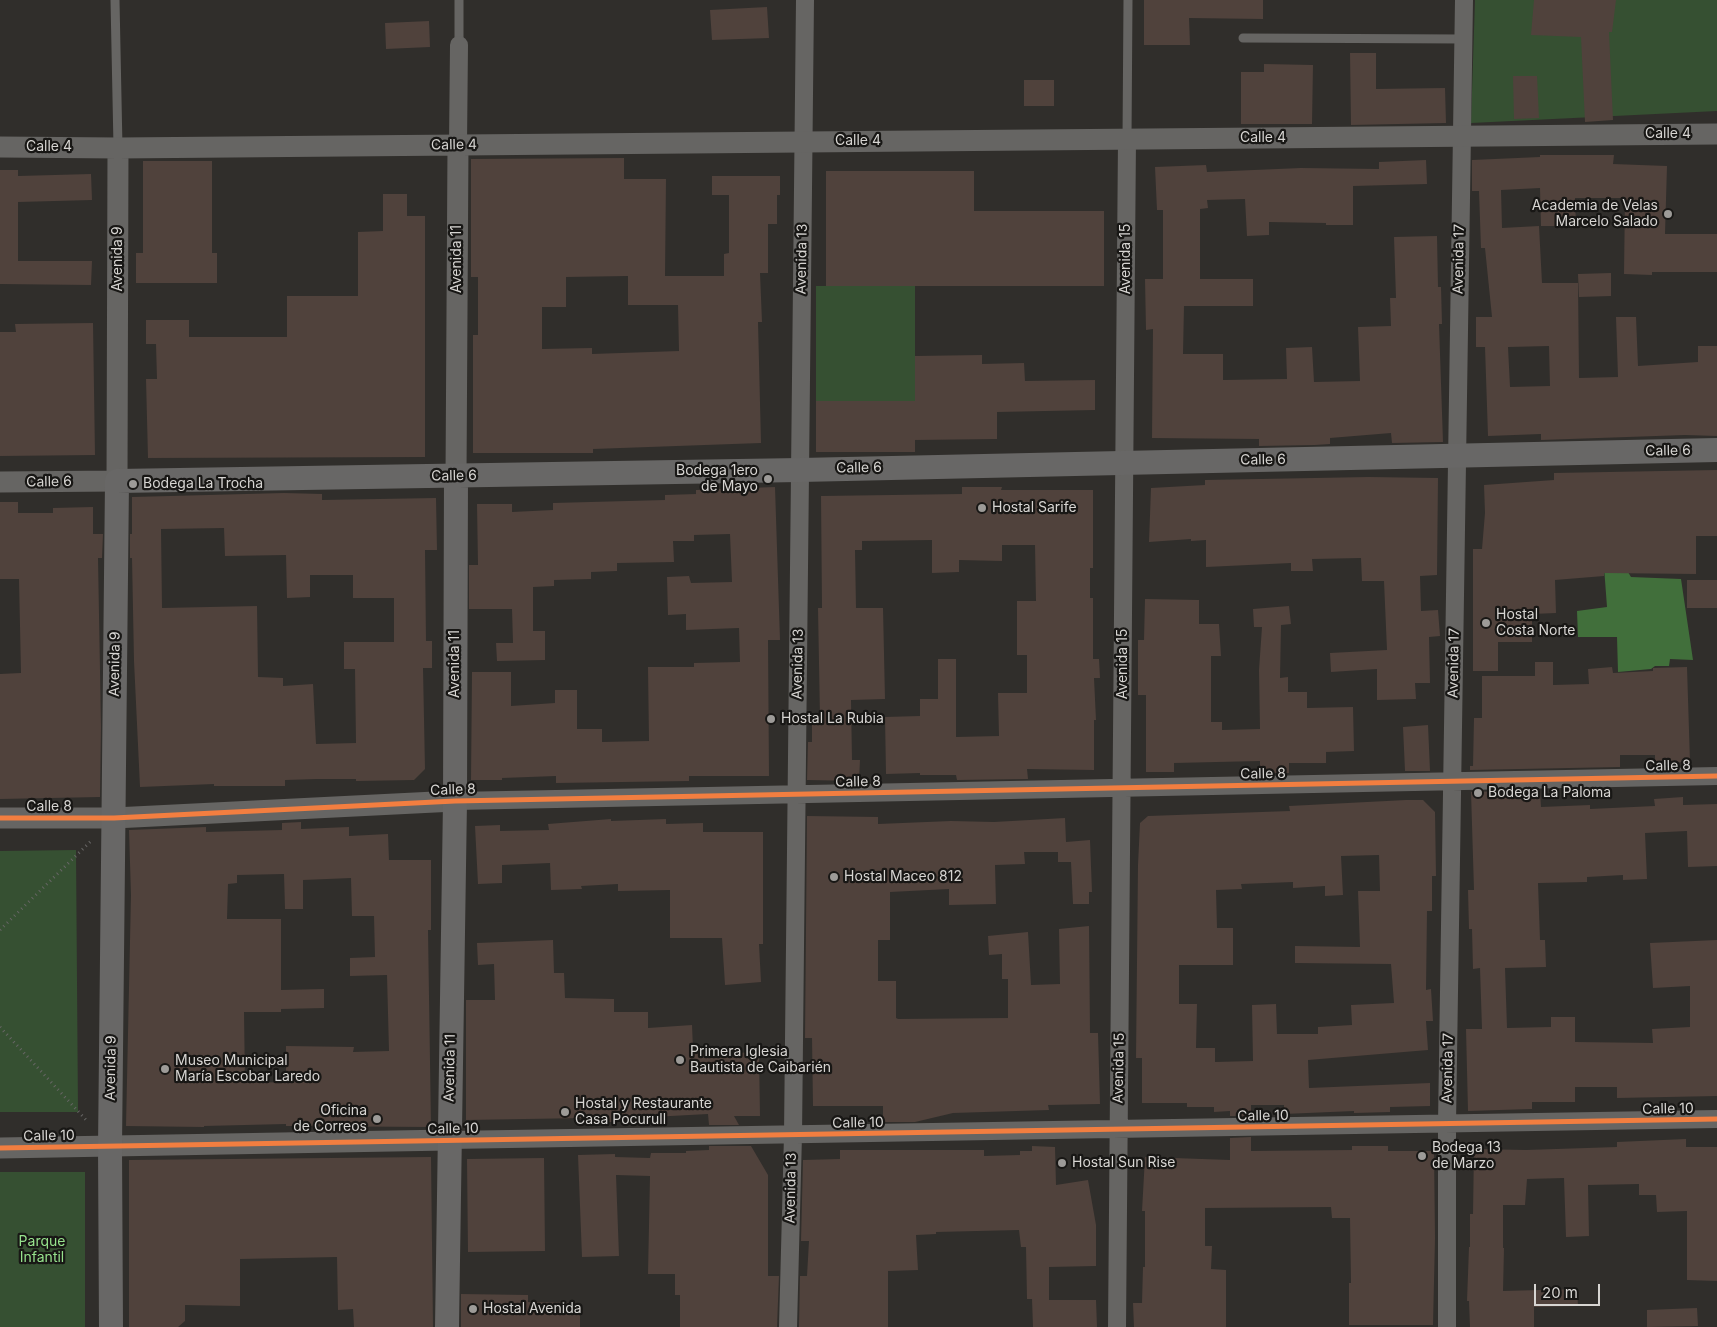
<!DOCTYPE html>
<html>
<head>
<meta charset="utf-8">
<style>
	body { margin:0 }
	#map { position:relative; width:1717px; height:1327px; overflow:hidden; background:#302e2b; font-family:Inter,sans-serif }
	canvas { display:block }
	.scale { position:absolute; left:1534px; top:1284px; width:66px; height:22px; box-sizing:border-box; border:2px solid #d7d5d2; border-top:0; padding-left:6px; font-size:15px; line-height:18px; white-space:nowrap; color:#d7d5d2; -webkit-text-stroke:4px #181715; paint-order:stroke }
</style>
</head>
<body>
<div id="map">
<canvas width="1717" height="1327"></canvas>
<div class="scale">20 m</div>
</div>
<script>
const g = document.querySelector('canvas').getContext('2d');
g.lineJoin = 'round';
function fill(path, color) {
  g.fillStyle = color;
  g.fill(path, 'evenodd');
}
function strokePath(path, color, width, dash) {
  g.strokeStyle = color;
  g.lineWidth = width;
  g.lineCap = dash ? 'butt' : 'round';
  g.setLineDash(dash || []);
  g.stroke(path);
}
function label(font, color, halo, rows, align = 'center') {
  g.font = font + ' Inter,sans-serif';
  g.lineWidth = 4.5;
  g.setLineDash([]);
  g.textBaseline = 'middle';
  g.strokeStyle = halo;
  g.fillStyle = color;
  for (const [text, x, y, turn = 0] of rows) {
    g.save();
    g.translate(x, y);
    g.rotate((+turn || 0) * Math.PI / 180);
    g.textAlign = isNaN(turn) ? turn : align;
    if (halo) g.strokeText(text, 0, 0);
    g.fillText(text, 0, 0);
    g.restore();
  }
}
const green = new Path2D(`
	M1475,0H1717V111L1471,123Z
	M816,286H915V401H816Z
	M76,850L78,1112H0V851Z
	M0,1172H85V1327H0Z`);
const forest = new Path2D(`
	M1604,567H1625L1631,577L1681,579L1693,660L1670,659L1669,666H1655L1651,669L1618,672L1617,637H1578L1577,611L1607,607Z`);
const building = new Path2D(`
	M1144,0H1263V19L1189,18L1190,45H1144Z
	M1534,0H1616L1612,32H1609L1613,120L1585,122L1581,37L1531,35Z
	M767,7L769,38L712,40L710,10Z
	M429,21L430,47L386,49L385,23Z
	M1350,53H1376V89L1445,88L1446,123L1351,125Z
	M1264,64L1313,65L1312,124H1241V72H1264Z
	M1513,76H1537L1539,118L1514,119Z
	M1024,80H1054V106H1024Z
	M1540,155H1614L1613,164L1667,166L1665,234H1717V272H1652V275L1624,274L1625,198H1575L1576,226H1541L1540,188L1501,190L1502,228L1539,226L1542,283H1578L1579,378L1618,377L1616,317H1636L1638,366L1698,362V346H1717V436L1685,435L1541,440V434L1488,436L1485,347H1476V317H1492L1485,248H1481L1479,191H1472V160L1540,157ZM1549,346L1550,386L1510,387L1508,347Z
	M624,158V179H666L665,276H724V254L729,253V195H712V176H780V195H777V224H768V273H760L762,322H758L761,443L593,449V453H473V335H478V277H471V159ZM628,276V305H678L679,351L592,354V348L542,349V307H566V277Z
	M1426,160L1427,184L1353,186V225H1326V223L1269,222V235L1247,236L1245,199L1207,200L1208,208L1200,209V279H1253V306H1184L1183,354H1223V380L1287,379L1286,348L1312,347L1314,382L1360,381L1358,327L1391,326L1390,298H1396L1394,237L1437,236L1438,287H1441L1442,324H1439L1443,442L1392,443L1391,433L1330,438V444L1315,445L1259,446V439L1152,438L1153,329L1146,330L1145,279H1163V210H1157L1155,167L1206,165L1207,172L1301,168L1379,169V162Z
	M143,161H212V253H217V283H136V253H143Z
	M0,170H18V176L91,174L92,200L18,202V261H92L91,285L0,284Z
	M826,171H974V211H1104V286H826Z
	M383,194H407V216H425V457L148,458L146,379H157L156,344H146V320H189V337H287V296H358V232L383,231Z
	M1611,273V296L1579,297L1578,274Z
	M93,323L95,455L0,456V332H16L15,324Z
	M982,355V364L1024,363L1025,381L1095,380V410L997,412V439L915,440V452H816V401H915V356Z
	M1717,470V536H1696V574L1604,573V576L1555,580L1556,613L1532,614V642H1498V671H1473V549H1482L1485,513L1484,485L1554,480V473Z
	M1369,477L1438,478L1437,575L1420,576L1421,611L1438,610L1440,636L1429,637L1430,683H1415L1416,699L1377,700V669L1331,672L1330,653L1387,650L1384,581H1362L1361,558L1312,559L1313,571H1291V563L1206,567V540L1191,541V539L1149,542L1151,488L1205,485V480Z
	M775,487L780,640H768L769,776H689V781L556,783V776L502,778V780H471L472,672H511V706L555,703V690H577V729H602V742L649,741L648,667H694V663L740,662L739,628L686,630V614L668,615L667,577L689,576L691,583L732,582L730,534L694,535V541H673L674,562L617,563V571L591,572V579L554,580V586L533,587V631H545V660L497,661L496,643H513L512,609H469V565H478L477,504H512V512L553,510V503L665,500V495L696,494V490Z
	M962,487H1002L1001,490H1093V568H1090V598H1093V659H1099L1100,678H1094L1096,720H1094V770L1027,769L1028,779L957,780L956,775H920V773L886,774L885,717L920,716V699H938V659H956V737L999,736L998,693H1027V655H1017V601H1036L1035,545H1002V561L959,560V572L932,573V540L862,541V550H855L856,608H883L885,699L851,700L852,760H860L859,781L807,780L808,742H812V718H820L818,608H822L821,496L962,494Z
	M284,493L322,494V500L436,498L437,550H425L426,641H432V668H423L425,769L414,780L356,781V779H317L285,780V786H214V784L140,787L134,661L132,558H130V534H132V497ZM224,528L225,556L286,555L287,598L310,597V575H353V598H394V642H344V669H355L356,743L316,744L313,684L283,686V678L258,677L257,606L162,608L161,529Z
	M0,502H18V513H53V508L93,507V534H103L102,558H98L101,727L100,797L0,799V674L21,673L19,579H0Z
	M1687,580H1717V608H1687Z
	M1145,599L1199,600V624H1219L1221,656H1211V722H1222V730L1260,729L1259,670L1262,627H1254L1253,609L1289,606L1291,624L1281,625L1280,678L1288,677V692H1307V708L1353,707L1354,751L1326,752V763H1289V773H1260V761L1174,763V772H1146V695H1138V640H1144Z
	M1535,662H1553V685L1589,684L1588,669L1612,667L1613,673L1653,671V668L1687,667L1690,762L1655,763V755H1620V767L1470,770V766H1473L1474,718H1482V676H1535Z
	M1428,725L1430,771H1405L1403,727Z
	M1540,790L1541,807L1590,805V809L1655,806L1654,799L1683,797V805L1717,804V866L1688,867L1687,831L1645,833L1647,879L1623,880V875L1587,877V882L1538,883L1540,940H1545L1546,967L1505,968L1507,1028L1551,1027V1017H1575V1042L1653,1043L1652,1029L1690,1027V986L1653,988L1650,943L1717,940V1096L1617,1098V1087H1575V1102H1532V1109L1468,1111L1466,1029H1482L1480,968L1473,969L1472,929H1469L1468,890H1474L1471,792Z
	M1406,800H1423L1435,812L1436,876H1432V911H1427L1426,990L1431,989L1433,1021H1426L1428,1050L1308,1060L1309,1088L1430,1083V1106L1390,1107V1112L1354,1113V1111L1284,1114V1105H1251V1116H1230V1111L1214,1112V1107H1187V1103H1142V1058H1136L1138,865L1140,823L1148,816L1290,811L1289,806ZM1379,855L1380,891H1358L1360,947L1295,946V963L1391,964L1394,1003L1351,1005L1352,1025L1318,1027V1034H1277L1276,1004L1252,1005L1253,1061L1215,1062V1048H1196L1197,1004H1179V965H1233V928H1217L1216,890L1242,889L1241,884L1293,882V888L1325,886V896L1343,895L1341,856Z
	M807,816L878,817V824L951,821L994,822L1065,818L1066,842L1090,840L1092,892H1089V904H1073L1071,862H1058V852H1024L1025,864L995,865L996,904L949,905V889L890,892V940H878V981H896V1018L898,1019L1008,1018V979H1002V954L989,955L988,936L1028,932L1031,985L1060,984L1059,929L1089,926L1090,1033H1098L1100,1104L1048,1105L1049,1110L953,1113L915,1122H883V1106H813L812,1038H805Z
	M611,819V821L666,819V824L703,823V832H763V944H759L761,982L725,985L722,938H670V890L618,891V884L581,886L582,889L551,890L550,863L502,865V883L478,884L475,826L500,825V831L549,830L548,824Z
	M301,822V829L349,827V836L388,834L389,860H431V930H428L431,1127L286,1126V1124L204,1126V1127L126,1126L131,895L129,830L206,827V832L282,830V823ZM284,874L285,909H303V880L351,878L352,916H374L375,957L350,958V976L387,975L389,1051L353,1052L354,1047L286,1046V1082L245,1083L244,1012H281V1009L324,1008V989L281,990V919H227L228,884L237,883V875Z
	M553,940L554,973H564L565,998L614,999V1012H648V1028L692,1025L693,1049L705,1048V1054L759,1052L760,1116H734L739,1125H709L708,1114L615,1119V1122H585V1118L466,1120V1000H495L494,964L478,965L477,943Z
	M1251,1137V1151L1352,1150V1146H1388V1151H1434L1435,1238L1433,1325H1349V1283H1351L1350,1218H1332L1331,1207L1205,1208V1246H1212L1211,1269L1226,1270V1327H1134L1133,1303H1142L1143,1267H1145V1211H1142L1145,1157L1230,1160V1138Z
	M1686,1139V1147H1717V1281L1687,1280V1211L1657,1212L1656,1195H1639V1184L1588,1185L1589,1236L1566,1237L1564,1178L1527,1179L1525,1205H1503V1248H1504L1503,1291L1577,1289L1578,1306L1534,1307V1327H1470L1469,1301H1467L1469,1247H1470V1214H1473L1474,1149L1526,1150L1617,1147V1142Z
	M709,1146H751L768,1175V1276H779L777,1327H680V1295H675V1274H648L650,1176L616,1175L619,1256L582,1257L578,1155L615,1154V1157L650,1158L651,1153H686V1151L709,1150Z
	M1032,1146L1055,1147L1056,1185L1088,1180L1096,1225V1266L1049,1267V1300H1096L1097,1327H1033L1032,1299H1027L1026,1247H1021L1019,1230L936,1232V1234L916,1235L918,1270L888,1271V1327H799L800,1276H807L809,1241H801L803,1160L840,1159V1150H984V1156L1020,1155V1151H1032Z
	M431,1157L433,1327H354L353,1309L338,1310L337,1257L240,1259V1306L185,1305V1321L178,1327H129V1160Z
	M544,1158L545,1251L468,1252L467,1159Z
	M461,1294L528,1295V1302L580,1303V1327H461Z
	M1697,1308L1698,1326L1647,1327V1310Z`);
const path = new Path2D(`
	M0,930L91,841
	M0,1027L88,1122`);
const service = new Path2D(`
	M115,0L118,147
	M1243,38L1463,39
	M459,45V0
	M1127,139L1128,0`);
const minor = new Path2D(`
	M458,145L459,45
	M455,801L1717,776
	M449,1140L1717,1119
	M788,1327L793,1135L805,0
	M1117,1327L1127,139
	M1447,1327V1124L1464,0`);
const tertiary = new Path2D(`
	M0,147L118,148L1717,134
	M456,476L458,145
	M0,482L117,481L118,148
	M0,818H114L455,801
	M0,1148L449,1140`);
const secondary = new Path2D(`
	M111,1327L110,1147L117,481L800,470L1717,450
	M447,1327L455,801L456,476`);
const cycleway = new Path2D(`
	M0,818H114L455,801L1717,776
	M0,1148L1717,1119`);
const markers = [
	[1668,214,5,"#9d9b98"],
	[768,479,5,"#9d9b98"],
	[133,484,5,"#9d9b98"],
	[982,508,5,"#9d9b98"],
	[1486,623,5,"#9d9b98"],
	[771,719,5,"#9d9b98"],
	[1478,793,5,"#9d9b98"],
	[834,877,5,"#9d9b98"],
	[680,1060,5,"#9d9b98"],
	[165,1069,5,"#9d9b98"],
	[565,1112,5,"#9d9b98"],
	[377,1119,5,"#9d9b98"],
	[1422,1156,5,"#9d9b98"],
	[1062,1163,5,"#9d9b98"],
	[473,1309,5,"#9d9b98"]
];
const streetNames = [
	["Calle 4",1668,134],
	["Calle 4",1263,138],
	["Calle 4",858,141],
	["Calle 4",454,145,-1],
	["Calle 4",49,147],
	["Avenida 9",118,259,-90],
	["Avenida 11",457,259,-90],
	["Avenida 13",802,259,-89],
	["Avenida 15",1126,259,-90],
	["Avenida 17",1459,259,-89],
	["Calle 6",1668,451,-1],
	["Calle 6",1263,460,-1],
	["Calle 6",859,468,-1],
	["Calle 6",454,476,-1],
	["Calle 6",49,482,-1],
	["Avenida 17",1454,663,-89],
	["Avenida 9",115,664,-89],
	["Avenida 11",455,664,-90],
	["Avenida 13",798,664,-89],
	["Avenida 15",1123,664,-90],
	["Calle 8",1668,766,-1],
	["Calle 8",1263,774,-1],
	["Calle 8",858,782,-1],
	["Calle 8",453,790,-2],
	["Calle 8",49,807],
	["Avenida 9",111,1068,-89],
	["Avenida 11",450,1068,-89],
	["Avenida 15",1119,1068,-89],
	["Avenida 17",1448,1068,-89],
	["Calle 10",1668,1109,-1],
	["Calle 10",1263,1116,-1],
	["Calle 10",858,1123,-1],
	["Calle 10",453,1129,-1],
	["Calle 10",49,1136,-1],
	["Avenida 13",791,1188,-89]
];
const poiNames = [
	["Academia de Velas",1658,206,"right"],
	["Marcelo Salado",1658,222,"right"],
	["Bodega 1ero",758,471,"right"],
	["de Mayo",758,487,"right"],
	["Bodega La Trocha",143,484],
	["Hostal Sarife",992,508],
	["Hostal",1496,615],
	["Costa Norte",1496,631],
	["Hostal La Rubia",781,719],
	["Bodega La Paloma",1488,793],
	["Hostal Maceo 812",844,877],
	["Primera Iglesia",690,1052],
	["Bautista de Caibarién",690,1068],
	["Museo Municipal",175,1061],
	["María Escobar Laredo",175,1077],
	["Hostal y Restaurante",575,1104],
	["Casa Pocurull",575,1120],
	["Oficina",367,1111,"right"],
	["de Correos",367,1127,"right"],
	["Bodega 13",1432,1148],
	["de Marzo",1432,1164],
	["Hostal Sun Rise",1072,1163],
	["Hostal Avenida",483,1309]
];
const parkNames = [
	["Parque",42,1242],
	["Infantil",42,1258]
];
fill(green, '#365032');
fill(forest, '#416f3b');
fill(building, '#50423c');
strokePath(path, '#676665', 3, [1, 4]);
strokePath(service, '#666563', 9);
strokePath(minor, '#666563', 18);
strokePath(tertiary, '#666563', 21);
strokePath(secondary, '#686766', 24);
strokePath(cycleway, '#f27e40', 5);
for (const [x, y, r, color] of markers) {
  const dot = new Path2D();
  dot.arc(x, y, r, 0, 2 * Math.PI);
  g.fillStyle = color;
  g.fill(dot);
  strokePath(dot, '#181715', 2);
}
label('14px', '#d7d5d2', '#181715', streetNames);
label('14px', '#d7d5d2', '#181715', poiNames, 'left');
label('14px', '#96e18c', '#181715', parkNames);
</script>
</body>
</html>
